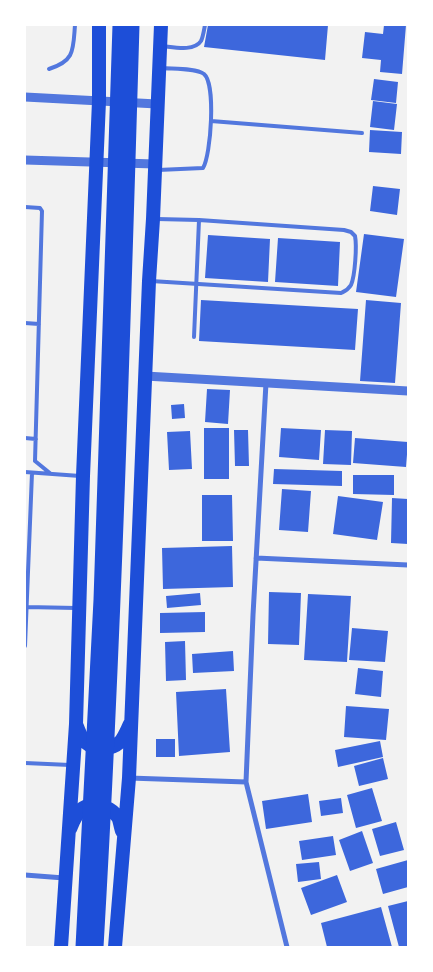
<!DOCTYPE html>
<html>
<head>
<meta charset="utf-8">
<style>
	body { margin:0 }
	#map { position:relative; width:433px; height:972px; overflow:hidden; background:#f2f2f2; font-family:Helvetica,sans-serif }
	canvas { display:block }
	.frame { position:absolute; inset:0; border:26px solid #fff; pointer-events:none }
</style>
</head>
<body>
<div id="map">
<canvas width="433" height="972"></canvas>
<div class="frame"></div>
</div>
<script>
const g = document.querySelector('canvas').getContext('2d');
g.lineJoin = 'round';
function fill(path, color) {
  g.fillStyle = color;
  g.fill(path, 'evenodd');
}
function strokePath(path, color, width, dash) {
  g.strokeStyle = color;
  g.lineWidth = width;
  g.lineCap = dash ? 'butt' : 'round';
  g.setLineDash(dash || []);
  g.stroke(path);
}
const building = new Path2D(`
	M208,25H328L325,60L204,47Z
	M384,25H406L402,74L380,72L381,60L362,58L365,32L383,34Z
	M374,79L398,82L396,103L371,100Z
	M373,101L397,104L394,130L370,127Z
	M370,130L402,132L401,154L369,152Z
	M373,186L400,189L397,215L370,211Z
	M364,234L404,239L396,297L356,292Z
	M208,235L270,239L268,282L205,278Z
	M278,238L340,242L338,286L275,282Z
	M201,300L358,309L355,350L199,341Z
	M366,300L401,303L395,383L360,381Z
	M207,389L230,390L228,424L205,422Z
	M184,404L185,418L172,419L171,405Z
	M204,428H229V479H204Z
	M281,428L321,430L319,460L279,457Z
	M234,430H248L249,466H235Z
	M325,430L352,431L351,465L323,464Z
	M190,431L192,469L169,470L167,432Z
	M355,438L408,442L406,467L353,463Z
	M274,469L342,471V486L273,484Z
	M353,475H394V495L353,494Z
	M282,489L311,491L308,532L279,530Z
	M202,495H232L233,541H202Z
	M338,496L383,502L377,540L333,534Z
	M392,498L408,499V544L391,543Z
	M232,546L233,587L163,589L162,548Z
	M269,592L301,593L299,645L268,644Z
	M200,593L201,605L167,608L166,596Z
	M308,594L351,596L347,662L304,660Z
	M205,612V632L160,633V613Z
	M352,628L388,631L385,662L349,660Z
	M185,641L186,680L166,681L165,642Z
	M233,651L234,671L193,673L192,654Z
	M358,668L383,671L381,697L355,694Z
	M226,689L230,752L179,756L176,692Z
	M346,706L389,709L386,740L344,737Z
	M156,739H175V757H156Z
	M380,741L383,757L338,767L335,750Z
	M383,758L388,779L359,786L354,766Z
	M372,788L382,821L356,828L347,795Z
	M308,794L312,822L266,829L262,801Z
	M341,798L343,813L321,816L319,801Z
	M396,822L404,850L380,856L372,829Z
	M362,831L373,863L350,871L339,840Z
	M333,836L336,855L302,860L299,841Z
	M408,860V887L383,894L376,869Z
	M319,862L321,879L298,882L296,864Z
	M337,875L347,902L311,915L301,888Z
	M408,901V947H399L388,906Z
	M381,907L392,947H327L321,923Z`);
const service = new Path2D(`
	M162,46C173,47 194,52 201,41C203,37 204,30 205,25
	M49,69C75,61 73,50 75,25
	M211,121L362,133
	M158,170L203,168C211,155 216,84 204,74C196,68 173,69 162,68
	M25,207L40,208L42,211L35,461L51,474
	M151,281L341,293C345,291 348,290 351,285C355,276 357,246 355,236L351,232L344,230L199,220L157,219
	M25,323L39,324
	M194,337L199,220
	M25,438L36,439
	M25,472L80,476
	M26,607L76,608
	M25,646L32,473
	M25,763L70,765`);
const minor = new Path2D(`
	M266,383L253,615L246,782L287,947
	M256,558L408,565
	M129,778L246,782
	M25,875L64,878`);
const tertiary = new Path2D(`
	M25,97L157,104
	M25,160L155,164
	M145,376L408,391`);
const trunk = new Path2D(`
	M76,724C78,729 80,735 83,739C91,751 110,751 120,742C124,738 127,730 130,724
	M70,829C73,822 76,813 83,808C95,801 113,808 119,819C120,823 121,828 122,831
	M61,947L76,724L83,476L99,101V25
	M115,947L129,778L149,281L153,219L161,25`);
const motorway = new Path2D(`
	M83,947L101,600L120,25
	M96,947C114,640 123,332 132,25`);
fill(building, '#3d67dc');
strokePath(service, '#5277de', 4);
strokePath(minor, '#5277de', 5);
strokePath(tertiary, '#5277de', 9);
strokePath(trunk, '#1d4ed8', 14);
strokePath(motorway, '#1d4ed8', 15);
</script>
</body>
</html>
